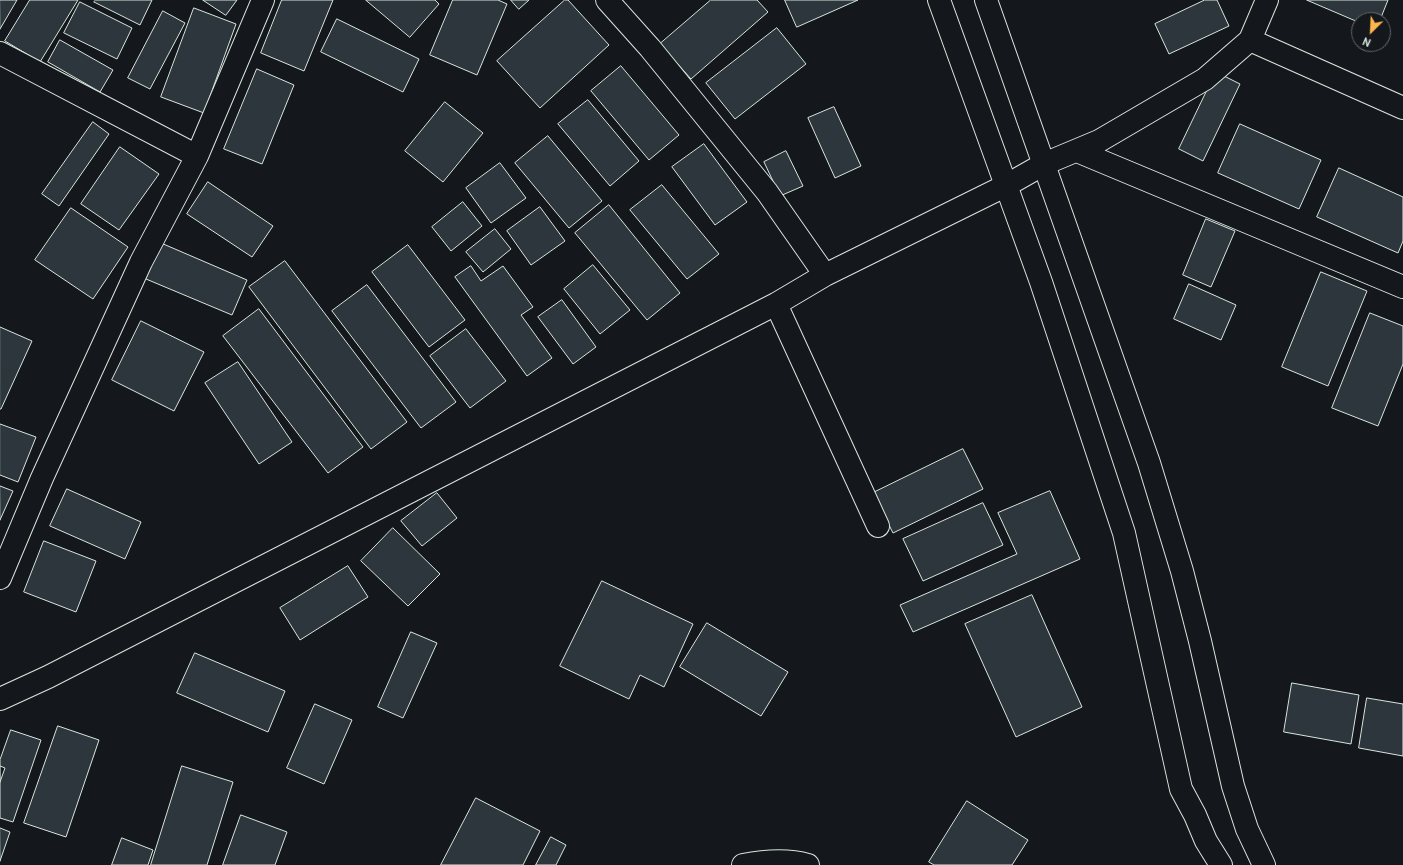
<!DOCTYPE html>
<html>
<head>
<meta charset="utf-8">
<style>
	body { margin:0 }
	#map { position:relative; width:1403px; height:865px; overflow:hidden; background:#14181c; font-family:Cabin,sans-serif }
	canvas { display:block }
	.north { position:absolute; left:1351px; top:12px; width:40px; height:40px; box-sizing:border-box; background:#14181c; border:1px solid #626a69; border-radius:50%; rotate:204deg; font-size:11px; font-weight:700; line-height:16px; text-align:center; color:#d8e6dc }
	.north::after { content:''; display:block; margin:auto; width:14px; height:18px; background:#ffb74d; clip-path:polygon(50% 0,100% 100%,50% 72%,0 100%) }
</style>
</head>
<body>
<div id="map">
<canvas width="1403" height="865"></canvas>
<div class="north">N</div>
</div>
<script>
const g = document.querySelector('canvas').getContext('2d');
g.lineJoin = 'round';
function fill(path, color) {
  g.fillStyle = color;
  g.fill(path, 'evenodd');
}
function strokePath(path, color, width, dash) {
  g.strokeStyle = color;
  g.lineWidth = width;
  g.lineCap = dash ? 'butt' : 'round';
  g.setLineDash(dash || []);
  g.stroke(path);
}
const building = new Path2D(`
	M0,0H17L0,29Z
	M30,0H78L40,62L5,41Z
	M96,0H152L140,25L94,2Z
	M203,0H237L226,15Z
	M282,0H333L304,71L261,53Z
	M366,0H435L439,4L410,37Z
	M453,0H498L507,4L477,75L430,55Z
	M511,0H529L519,9Z
	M565,0H568L609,45L540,108L497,61Z
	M711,0H757L768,12L691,79L660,44Z
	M785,0H858L797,27Z
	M1205,0H1217L1229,26L1169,54L1155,24Z
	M1307,0H1388L1380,20H1359V22Z
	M80,2L132,28L117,59L64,33Z
	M194,8L236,24L204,113L161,97Z
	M163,11L185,23L150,89L128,78Z
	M337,19L419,59L403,92L321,52Z
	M777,28L806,64L735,119L706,83Z
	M60,40L113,70L100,92L48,62Z
	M621,66L679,135L649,160L591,91Z
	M257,69L294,85L262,164L224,149Z
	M1216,72L1240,84L1203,161L1179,149Z
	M588,100L639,161L610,186L558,124Z
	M445,102L483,133L443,182L405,151Z
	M834,107L861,166L835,178L808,118Z
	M93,122L109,134L59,206L42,194Z
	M1240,124L1321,160L1299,209L1218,173Z
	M548,136L602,201L569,228L515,163Z
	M704,144L747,202L715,225L672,167Z
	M120,147L159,174L119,230L81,204Z
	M786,151L803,186L780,196L764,162Z
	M500,163L526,198L491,223L466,188Z
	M1339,168L1403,197V241L1398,253L1317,217Z
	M208,182L273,226L252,257L187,214Z
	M662,185L719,254L687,279L630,210Z
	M463,202L482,226L451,251L432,227Z
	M609,205L680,293L647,320L575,233Z
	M540,207L565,241L531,265L507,231Z
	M71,208L128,247L93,299L35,260Z
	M1206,219L1235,231L1211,287L1183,275Z
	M495,229L511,249L483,272L466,252Z
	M161,243L247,280L232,315L146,279Z
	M408,245L465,320L429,347L372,272Z
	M285,261L407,422L371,449L249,287Z
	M593,265L630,310L600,334L564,289Z
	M471,266L481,281L503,266L533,307L521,315L552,358L527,376L455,277Z
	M1321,272L1367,291L1328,386L1282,367Z
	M1189,284L1236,305L1221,340L1174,319Z
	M367,285L456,402L421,428L332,311Z
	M562,300L596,347L573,364L538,317Z
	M259,309L363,447L328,473L223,336Z
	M1370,313L1403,326V364L1378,426L1332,408Z
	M141,321L204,352L174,411L112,380Z
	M0,327L32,341L1,409H0Z
	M466,329L506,381L470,408L430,356Z
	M238,362L292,442L259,464L205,383Z
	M0,424L36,437L18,482L0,475Z
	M963,449L983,489L893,533L873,493Z
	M0,486L13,491L0,520Z
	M67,489L141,522L125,559L50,526Z
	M1050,491L1080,559L913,632L900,605L1017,554L998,513Z
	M437,493L457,518L422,546L401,521Z
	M983,503L1003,545L923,581L903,539Z
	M393,528L440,574L408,606L361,561Z
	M44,541L96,561L76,612L24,592Z
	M348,566L368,597L300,640L280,608Z
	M602,581L693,624L664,687L640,675L629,699L560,666Z
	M1032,595L1082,707L1016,737L965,624Z
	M707,623L788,672L761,716L680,667Z
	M411,632L437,643L403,718L378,707Z
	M195,653L285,691L268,732L177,693Z
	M1292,683L1359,695L1351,744L1284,732Z
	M1367,698L1403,704V756L1359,748Z
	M315,704L352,720L324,784L287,768Z
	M58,726L99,740L66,837L24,823Z
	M11,730L41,740L13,822L0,818V760Z
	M0,766L5,768L0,782Z
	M182,766L233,782L207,865H151Z
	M476,798L540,831L523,865H441Z
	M967,801L1028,840L1012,865H934L929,862Z
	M241,815L287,832L275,865H223Z
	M0,828L10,832L0,861Z
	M551,837L566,845L556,865H536Z
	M122,838L153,850L148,865H112Z`);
const minor = new Path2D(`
	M607,0L650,48L767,192L825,275
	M1250,40L1403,108
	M0,53L197,156
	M1077,151L1403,287
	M776,304L878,526
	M0,578L42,478L141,262L197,156L263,0
	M0,699L48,677L776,304L825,275L1007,185L1044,164L1099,141L1205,79L1250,40L1267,0`);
const tertiary = new Path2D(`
	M743,865C764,861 787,859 808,865`);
const secondary = new Path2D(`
	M939,0L1041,282L1124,533L1181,789L1195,815L1206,841L1221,865
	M986,0L1149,463L1182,571L1200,641L1233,786L1247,829L1264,865`);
fill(building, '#2c363c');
strokePath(building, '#d8e6dc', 1);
strokePath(minor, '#d8e6dc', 24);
strokePath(tertiary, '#d8e6dc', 24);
strokePath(secondary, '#d8e6dc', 24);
strokePath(minor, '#14181c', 22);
strokePath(tertiary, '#14181c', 22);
strokePath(secondary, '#14181c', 22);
</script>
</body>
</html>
